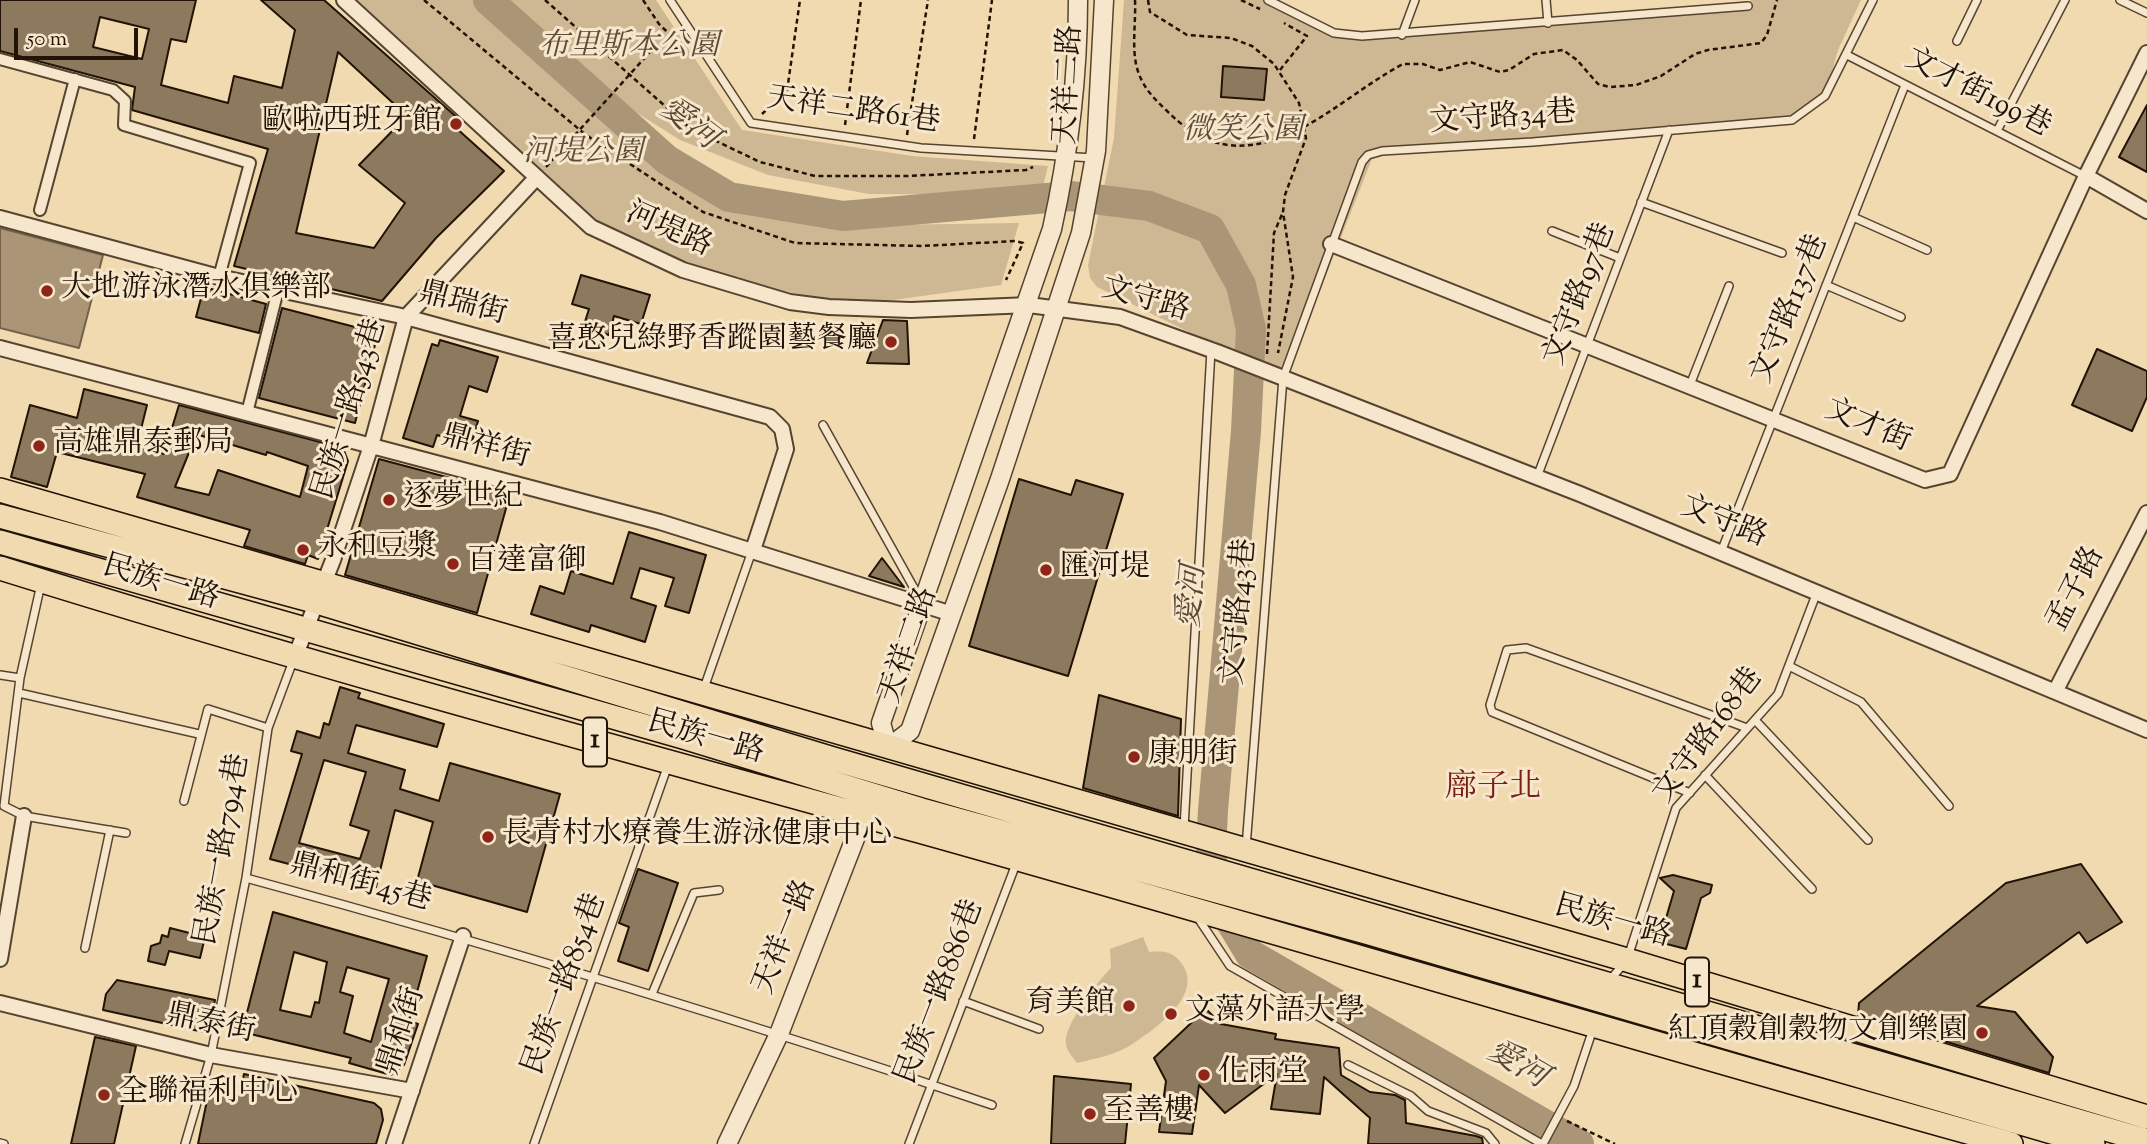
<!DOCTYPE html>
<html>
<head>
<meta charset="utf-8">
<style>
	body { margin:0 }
	#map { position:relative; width:2147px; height:1144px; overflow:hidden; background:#f1d9b0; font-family:"Sorts Mill Goudy",serif }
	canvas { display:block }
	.scale { position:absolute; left:14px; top:28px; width:124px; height:32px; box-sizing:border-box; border:4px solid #211305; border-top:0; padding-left:9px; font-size:21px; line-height:24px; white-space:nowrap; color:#211305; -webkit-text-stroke:5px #f6e6cc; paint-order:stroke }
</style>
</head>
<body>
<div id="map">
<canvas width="2147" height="1144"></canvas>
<div class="scale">50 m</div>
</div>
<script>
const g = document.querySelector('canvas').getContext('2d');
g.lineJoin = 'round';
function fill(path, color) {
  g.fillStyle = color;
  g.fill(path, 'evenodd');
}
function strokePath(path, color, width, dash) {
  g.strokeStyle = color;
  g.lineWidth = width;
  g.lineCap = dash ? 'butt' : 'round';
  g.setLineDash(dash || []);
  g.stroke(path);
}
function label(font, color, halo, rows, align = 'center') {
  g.font = font + ' "Sorts Mill Goudy","Noto Serif TC",serif';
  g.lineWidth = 6;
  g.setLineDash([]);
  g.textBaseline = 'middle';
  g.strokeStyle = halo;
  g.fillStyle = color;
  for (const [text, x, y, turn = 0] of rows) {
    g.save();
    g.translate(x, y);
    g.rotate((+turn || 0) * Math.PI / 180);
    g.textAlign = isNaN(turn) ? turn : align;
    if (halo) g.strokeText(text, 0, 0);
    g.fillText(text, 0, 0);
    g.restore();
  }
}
const green = new Path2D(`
	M357,0H475L658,168L752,216L821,226L1019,223L1001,285L879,302L812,297L742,282L665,254L601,224Z
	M500,0H656L742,130L912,156L1048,166L1040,199L1033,195L869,194L768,175L680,140L599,89Z
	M1124,0H1268L1315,26L1362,36L1748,6L1751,0H1861L1838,50L1825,96L1792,120L1392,154L1372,159L1285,379L1097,287L1090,278L1088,265L1114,138Z
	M1143,937L1149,952C1164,951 1173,951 1182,964C1204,995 1155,1029 1134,1043C1117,1055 1096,1058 1077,1063C1072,1056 1064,1048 1066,1038C1070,1018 1097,982 1111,968L1110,949Z`);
const water = new Path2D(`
	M0,228L103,255L79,348L0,328Z`);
const river = new Path2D(`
	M488,0L667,160L729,197L843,216L1070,196L1149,206L1210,229L1241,285L1251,329L1246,431L1213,810L1211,851L1217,899L1250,954L1579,1144`);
const building = new Path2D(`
	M0,0H196L186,42L171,39L161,85L228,103L234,76L282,88L295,30L261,0H324L461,121L455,127L504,171L436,238L382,301L234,266L268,149L132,110L135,87L0,51ZM100,17L149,29L142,59L93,47ZM338,52L407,116L359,165L405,203L374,248L296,233Z
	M1223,66L1267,69L1264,100L1221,97Z
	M2147,105V172L2119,157Z
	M581,275L650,295L641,324L614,316L609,335L583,328L589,309L572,304Z
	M204,287L266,304L259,333L196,317Z
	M282,308L378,333L355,423L259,398Z
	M883,320L907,321L909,364L867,363Z
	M440,340L498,357L487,392L469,386L460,416L478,421L471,445L437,435L433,447L403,438L432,344L438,346Z
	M2097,349L2147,371V397L2132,431L2072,405Z
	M84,389L147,405L137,445L164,454L179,405L343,448L348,461L318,559L308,555L305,564L244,546L250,530L137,497L145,474L57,452L47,487L11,477L30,405L77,418ZM199,435L266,455L267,452L308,466L300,497L218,470L209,495L175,487L190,450L194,451Z
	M379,459L510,494L477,613L345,575Z
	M1019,479L1071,495L1076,480L1123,494L1068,676L969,646Z
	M629,532L706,555L689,613L665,606L674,578L640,568L631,598L656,606L645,642L591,625L589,632L531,614L540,586L564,594L571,571L613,584Z
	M882,558L904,587L869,576Z
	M340,687L360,693L358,698L444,724L437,747L356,725L348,753L405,770L400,789L439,801L450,763L560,794L527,912L417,881L433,822L395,810L376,887L270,859L302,754L291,751L297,731L320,738L324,723L329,725ZM324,760L366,772L350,825L369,831L360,859L299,843Z
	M1099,695L1181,719L1178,816L1083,788Z
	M2081,864L2122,922L2087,943L2079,932L1977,1006L2015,1012L2053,1057L2049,1073L1858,1015L1859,1003L2006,883Z
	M638,869L678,883L648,971L618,961L629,927L619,923Z
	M1673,875L1712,885L1710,893L1701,898L1686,949L1659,942L1674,891L1660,878Z
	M273,912L427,956L409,1021L418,1024L404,1065L391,1075L349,1063L351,1058L242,1032ZM294,952L327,962L319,1003L315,1002L311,1017L280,1010ZM347,967L389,979L371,1042L344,1033L353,996L340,992Z
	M170,928L205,937L200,958L169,951L165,965L148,961L151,946L160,943L162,935L168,937Z
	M117,980L215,1000L208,1033L103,1010L106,994Z
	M1206,1009L1221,1024L1276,1034L1275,1039L1339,1048L1341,1075L1370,1092L1395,1095L1405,1100L1406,1123L1476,1136L1482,1138L1483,1144H1368L1370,1118L1324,1077L1320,1114L1271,1109L1277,1074L1225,1113L1199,1085L1192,1134L1159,1132L1166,1081L1154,1058Z
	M95,1037L136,1046L114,1144H71Z
	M244,1074L374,1103L381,1109L383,1120L376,1144H198L211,1081L241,1087Z
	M1054,1076L1131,1084L1125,1144H1051Z`);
const path = new Path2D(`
	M424,0L586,135L703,212L795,243L922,246L1015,241L1023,243L1006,280
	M545,0L691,129L760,162L815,176H907L1026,170L1033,167
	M643,0L659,24L683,47
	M1135,0C1136,20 1132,44 1136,64C1140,83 1151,96 1164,108C1202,147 1238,156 1289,134C1327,118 1365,84 1403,64H1423L1440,70L1470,62L1500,72L1509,70L1534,54L1563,50L1577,60L1598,84L1610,87L1636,85L1661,76L1695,54L1708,50L1761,43L1767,35L1777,0
	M1148,0L1150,12L1187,35L1231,38L1252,46L1274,64L1299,103L1306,138L1285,195L1283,212L1293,277L1278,353
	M1241,0L1260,9
	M1280,70L1307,36L1284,23
	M762,114L787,91L800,0
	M845,125L861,0
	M907,135L928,0
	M974,139L992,0
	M546,167L650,52L682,48
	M1267,354L1274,233L1283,212
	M1567,1121L1615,1144`);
const service = new Path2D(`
	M670,0L751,123L921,148L1094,158
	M1268,0L1334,33L1362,36L1748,6
	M1546,0L1548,23
	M2120,0L2147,13
	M1402,35L1415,0
	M1957,41L1977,0
	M1847,55L2085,176
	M1997,131L2065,0
	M1641,202L1782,253
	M1853,217L1927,250
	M1552,231L1620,258
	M1826,285L1901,317
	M1690,385L1729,286
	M823,425L920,599
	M1537,477L1669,130
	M1721,552L1905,85
	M41,584L20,678L4,806L24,816L126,833
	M1789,666L1861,702L1949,806
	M0,675L20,678
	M704,688L752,551
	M19,693L199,734
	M1755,720L1868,840
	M1705,775L1812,889
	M1690,793L1492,712L1490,705L1507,650L1526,648L1540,653L1747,728
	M184,801L208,709L268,728
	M1184,828L1211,350
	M1246,847L1283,378L1362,162L1368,155L1382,151L1533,142L1792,120L1825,96L1873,0
	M246,878C497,946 745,1021 992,1105
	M1196,915L1230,966L1542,1144
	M85,948L110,830
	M1609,981L1627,960L1676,808L1778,694L1817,592
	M652,994L694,893L719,890
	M963,1001L1039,1029
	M1348,1065L1411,1096L1428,1111L1486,1133L1495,1144
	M0,1143L4,1144
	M185,1144L211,1055L246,878L268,728L293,661
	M534,1144L668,765
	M909,1144L1016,864
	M1543,1144L1574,1086L1593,1029`);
const pedestrian = new Path2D(`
	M0,59L113,90L125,101L124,125L250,163L219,277
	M40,210L75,79
	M247,413L278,290`);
const minor = new Path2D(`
	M344,0L591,227L683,270L790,302L829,307L911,310L1029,305L1120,317L1217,352L1580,494L2147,730
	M2086,176L2147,211
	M0,218L219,277L406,317L770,417L782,429L786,449L753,550
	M1331,244L1925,480L1950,474L2086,176L2147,53
	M0,348L660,522L952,614
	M295,657L333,560L371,446L406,317L537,177
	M2056,690L2147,513
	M0,959L24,816
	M0,1003L211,1055L412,1091
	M394,1144L463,936`);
const tertiary = new Path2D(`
	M888,748L910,731L1000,479L1081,233L1096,151L1104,0
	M888,748L881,723L1052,229C1069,152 1078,79 1078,0
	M727,1144L779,1034L868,805`);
const primary = new Path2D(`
	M0,490L1627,960L2147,1117
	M0,516L317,602L830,758L2147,1141
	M0,542L683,737L922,810L1369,933L2093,1144
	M0,568C304,663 612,746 919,831C1284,933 1646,1043 2011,1144`);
const markers = [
	[456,124,7,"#8f2418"],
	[47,291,7,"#8f2418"],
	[891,342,7,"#8f2418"],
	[39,446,7,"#8f2418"],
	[389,500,7,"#8f2418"],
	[303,550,7,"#8f2418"],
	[453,564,7,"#8f2418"],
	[1046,570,7,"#8f2418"],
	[1134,757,7,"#8f2418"],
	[488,837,7,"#8f2418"],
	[1129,1006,7,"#8f2418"],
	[1171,1014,7,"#8f2418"],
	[1982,1033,7,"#8f2418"],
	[1204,1075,7,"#8f2418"],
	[104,1095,7,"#8f2418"],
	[1090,1114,7,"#8f2418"]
];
const shields = [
	[595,742,24],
	[1697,982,24]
];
const shieldNames = [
	["1",595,742],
	["1",1697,982]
];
const parkNames = [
	["布里斯本公園",629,49],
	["微笑公園",1243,133],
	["河堤公園",583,155]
];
const streetNames = [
	["天祥二路",1071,85,-87],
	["文才街199巷",1977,95,27],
	["天祥二路61巷",853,113,8],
	["文守路34巷",1503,120,-4],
	["河堤路",668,232,24],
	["文守路97巷",1582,295,-69],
	["文守路",1145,302,16],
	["鼎瑞街",462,306,15],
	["文守路137巷",1792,310,-68],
	["民族一路543巷",352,410,-73],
	["文才街",1867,428,23],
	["鼎祥街",485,449,15],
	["文守路",1723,524,22],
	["民族一路",160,585,17],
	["孟子路",2078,590,-63],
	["文守路43巷",1242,612,-85],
	["天祥二路",911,646,-71],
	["文守路168巷",1710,737,-53],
	["民族一路",705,740,16],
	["民族一路794巷",225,850,-80],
	["鼎和街45巷",360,885,15],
	["民族一路",1612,924,16],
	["天祥一路",787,938,-68],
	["民族一路854巷",567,985,-70],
	["民族一路886巷",942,993,-69],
	["鼎泰街",210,1026,12],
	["鼎和街",404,1032,-72]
];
const poiNames = [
	["歐啦西班牙館",442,124,"right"],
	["大地游泳潛水俱樂部",61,291],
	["喜憨兒綠野香蹤園藝餐廳",877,342,"right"],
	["高雄鼎泰郵局",53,446],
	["逐夢世紀",403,500],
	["永和豆漿",317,550],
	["百達富御",467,564],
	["匯河堤",1060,570],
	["康朋街",1148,757],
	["長青村水療養生游泳健康中心",502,837],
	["育美館",1115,1006,"right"],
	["文藻外語大學",1185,1014],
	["紅頂穀創穀物文創樂園",1968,1033,"right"],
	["化雨堂",1218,1075],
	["全聯福利中心",118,1095],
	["至善樓",1104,1114]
];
const waterNames = [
	["愛河",687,126,37],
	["愛河",1195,597,-85],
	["愛河",1516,1067,30]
];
const neighbourhoodNames = [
	["廍子北",1493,791]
];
fill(green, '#ceb793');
fill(water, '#aa9676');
strokePath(water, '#736249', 2);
strokePath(river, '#aa9676', 30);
fill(building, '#8d7a5e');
strokePath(building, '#211305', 2);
strokePath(service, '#554430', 10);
strokePath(pedestrian, '#554430', 14);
strokePath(minor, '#554430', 18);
strokePath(tertiary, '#554430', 21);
strokePath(primary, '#211305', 26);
strokePath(path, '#211305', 2.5, [5, 3.5]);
strokePath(service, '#f6e6cc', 7);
strokePath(pedestrian, '#f6e6cc', 10);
strokePath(minor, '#f6e6cc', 14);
strokePath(tertiary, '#f6e6cc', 18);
strokePath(primary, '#f1d9b0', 23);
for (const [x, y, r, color] of markers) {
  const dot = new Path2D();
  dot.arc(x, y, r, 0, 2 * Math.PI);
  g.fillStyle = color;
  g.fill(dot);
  strokePath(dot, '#f6e6cc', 2.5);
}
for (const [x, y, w] of shields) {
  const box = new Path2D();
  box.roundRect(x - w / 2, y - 24.5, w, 49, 5);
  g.fillStyle = '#f6e6cc';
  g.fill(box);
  strokePath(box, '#211305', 2);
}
label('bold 28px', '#211305', null, shieldNames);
label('italic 30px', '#5e4c37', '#f6e6cc', parkNames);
label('30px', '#211305', '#f6e6cc', streetNames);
label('30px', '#211305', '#f6e6cc', poiNames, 'left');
label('italic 32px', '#584732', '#f6e6cc', waterNames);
label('32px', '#7a1f14', '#f6e6cc', neighbourhoodNames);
</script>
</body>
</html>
